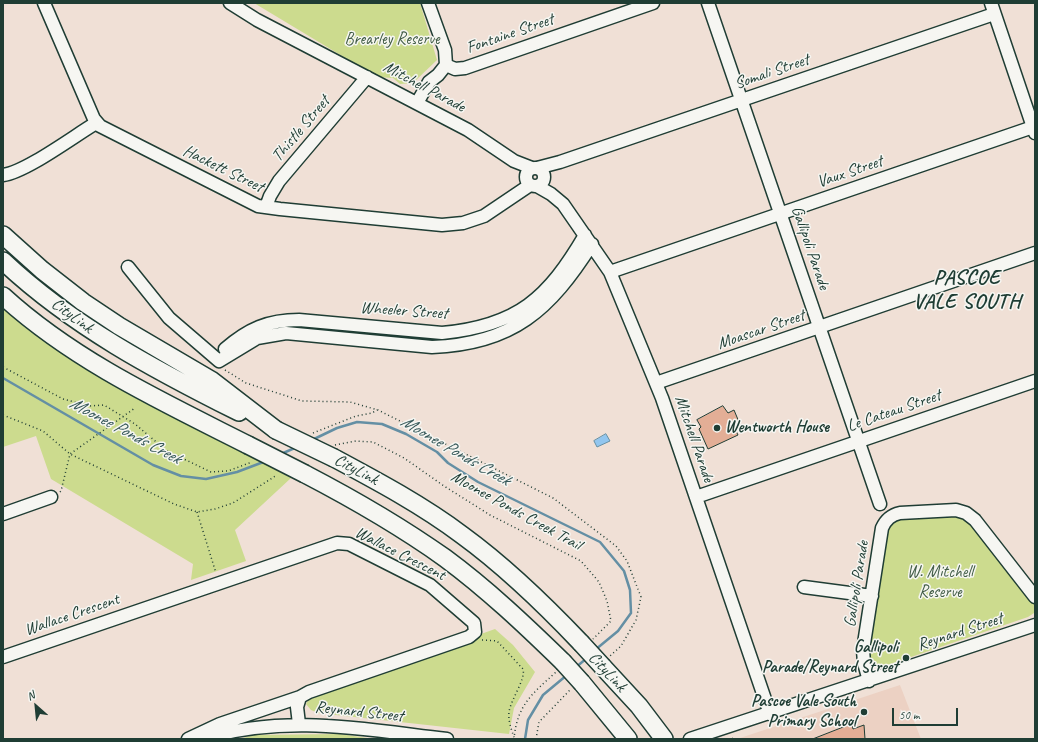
<!DOCTYPE html>
<html>
<head>
<meta charset="utf-8">
<style>
	body { margin:0 }
	#map { position:relative; width:1038px; height:742px; overflow:hidden; background:#f0e0d6; font-family:Caveat,sans-serif }
	canvas { display:block }
	.frame { position:absolute; inset:0; border:4px solid #1f3d34; pointer-events:none }
	.north { position:absolute; left:16px; top:686px; width:40px; height:40px; -webkit-text-stroke:3px #f6f6f2; paint-order:stroke; rotate:333deg; font-size:11px; font-weight:700; line-height:16px; text-align:center; color:#1f3d34 }
	.north::after { content:''; display:block; margin:auto; width:14px; height:18px; background:#1f3d34; clip-path:polygon(50% 0,100% 100%,50% 72%,0 100%) }
	.scale { position:absolute; left:892px; top:708px; width:66px; height:18px; box-sizing:border-box; border:2px solid #1f3d34; border-top:0; padding-left:5px; font-size:12px; line-height:14px; white-space:nowrap; color:#1f3d34; -webkit-text-stroke:3px #f6f6f2; paint-order:stroke }
</style>
</head>
<body>
<div id="map">
<canvas width="1038" height="742"></canvas>
<div class="frame"></div>
<div class="north">N</div>
<div class="scale">50 m</div>
</div>
<script>
const g = document.querySelector('canvas').getContext('2d');
g.lineJoin = 'round';
function fill(path, color) {
  g.fillStyle = color;
  g.fill(path, 'evenodd');
}
function strokePath(path, color, width, dash) {
  g.strokeStyle = color;
  g.lineWidth = width;
  g.lineCap = dash ? 'butt' : 'round';
  g.setLineDash(dash || []);
  g.stroke(path);
}
function label(font, color, halo, rows, align = 'center') {
  g.font = font + ' Caveat,sans-serif';
  g.lineWidth = 3;
  g.setLineDash([]);
  g.textBaseline = 'middle';
  g.strokeStyle = halo;
  g.fillStyle = color;
  for (const [text, x, y, turn = 0] of rows) {
    g.save();
    g.translate(x, y);
    g.rotate((+turn || 0) * Math.PI / 180);
    g.textAlign = isNaN(turn) ? turn : align;
    if (halo) g.strokeText(text, 0, 0);
    g.fillText(text, 0, 0);
    g.restore();
  }
}
const built = new Path2D(`
	M900,685L921,739H737Z`);
const green = new Path2D(`
	M254,3H420L437,60L413,83L400,84L393,78L377,77Z
	M3,307L81,366L291,478L235,530L246,561L191,580L193,564L51,479L36,436L3,447Z
	M955,515L965,517L1033,600L1035,605L1034,613L1028,617L882,667L872,665L868,656L888,527L897,518Z
	M495,629L513,645L535,672L514,708L509,734L318,713L311,710L306,704L311,695Z
	M340,734L374,739H239L254,735Z`);
const water = new Path2D(`
	M606,434L610,441L597,447L594,441Z`);
const stream = new Path2D(`
	M3,378L153,465L181,476L206,479L237,472L266,461
	M312,440L337,428L357,422L382,424L406,434L437,452L448,463L478,482L600,542L624,571L630,590L631,613L618,631L595,650
	M281,454L297,447
	M575,668L587,658
	M525,739L528,720L543,695L567,675`);
const building = new Path2D(`
	M723,406L728,413L734,410L739,422L733,425L738,435L708,449L699,429L701,427L697,420Z
	M852,724L853,729L864,725L865,739H813Z`);
const path = new Path2D(`
	M3,367L63,399L89,406L104,405L135,424L167,451L211,472L228,471L252,462
	M225,370L246,383L302,401L350,402L378,410L553,498L616,546L627,561L641,597L636,620L621,646L610,656
	M3,415L43,431L70,454L174,504L197,512L215,509L233,503L277,475
	M313,433L356,416L372,413L377,410
	M335,445L356,441L373,442L404,458L444,486L490,515L581,561L599,582L607,601L611,621L593,639
	M60,492L61,491L70,454L135,408
	M197,512L216,573
	M482,640L497,641L523,669C526,679 511,699 509,712C508,720 511,729 514,737
	M732,738L733,739
	M514,739C517,705 532,694 556,672
	M536,739L539,722L570,690`);
const minor = new Path2D(`
	M44,3L94,119L100,126L258,206L280,209L442,225L463,223L484,216L530,185
	M230,3L257,20L468,130L514,161L532,168
	M428,3L445,50L446,65
	M708,3L880,504
	M991,3L1035,133
	M417,103L429,82L438,75L446,65L455,69L465,68L653,3
	M526 177a9 9 0 1 1 18 0a9 9 0 1 1-18 0Z
	M537,168L560,162L994,14
	M3,175C26,172 74,136 96,123
	M537,186L551,194L563,204L610,272L662,398L770,714
	M266,207L270,196L279,181L367,77
	M128,267L169,318L219,361L257,338L286,333L432,347C513,344 550,310 592,244
	M610,272L1033,127
	M225,349C248,329 268,320 299,320L442,333C518,326 548,298 585,235
	M656,383L1035,253
	M696,497L1035,381
	M3,514L51,497
	M804,587L872,596
	M3,657L337,543L349,544L430,585L474,623L475,632L469,637L309,692L300,697L297,707L299,724
	M869,681L864,663L863,650L882,528C886,519 891,515 900,513L956,510L966,513L975,520L1035,597
	M188,739L220,724L300,697
	M201,739C287,714 360,729 447,739
	M690,739L1035,625`);
const highway = new Path2D(`
	M3,235L42,270L83,302L119,326L211,380L276,430
	M3,261C72,326 155,370 239,412
	M3,296C74,361 163,402 248,445
	M334,458C377,481 422,505 462,535C506,567 544,604 581,643
	M305,474C353,499 400,526 445,558C487,589 525,625 563,662
	M603,667L639,706L664,739
	M582,683L628,739`);
const highwayBridge = new Path2D(`
	M276,430L334,458
	M248,445L305,474
	M581,643L603,667
	M563,662L582,683`);
const markers = [
	[717,428,4,"#1f3d34"],
	[906,658,4,"#1f3d34"],
	[864,712,4,"#1f3d34"]
];
const streetNames = [
	["Fontaine Street",510,34,-19],
	["Somali Street",772,72,-19],
	["Mitchell Parade",424,87,28],
	["Thistle Street",301,129,-50],
	["Hackett Street",223,169,26],
	["Vaux Street",850,172,-19],
	["Gallipoli Parade",810,248,71],
	["Wheeler Street",404,311,4],
	["CityLink",72,316,36],
	["Moascar Street",761,330,-19],
	["Le Cateau Street",894,411,-19],
	["Mitchell Parade",694,439,71],
	["CityLink",356,470,28],
	["Moonee Ponds Creek Trail",516,511,29],
	["Wallace Crescent",400,554,27],
	["Gallipoli Parade",857,584,-81],
	["Wallace Crescent",72,615,-19],
	["Reynard Street",960,632,-18],
	["CityLink",607,672,47],
	["Reynard Street",359,712,6]
];
const parkNames = [
	["Brearley Reserve",392,40],
	["W. Mitchell",940,573],
	["Reserve",940,593]
];
const poiNames = [
	["Wentworth House",725,428,"left"],
	["Gallipoli",898,648],
	["Parade/Reynard Street",898,668],
	["Pascoe Vale South",856,702],
	["Primary School",856,722]
];
const waterNames = [
	["Moonee Ponds Creek",125,431,28],
	["Moonee Ponds Creek",455,451,30]
];
const districtNames = [
	["PASCOE",967,278],
	["VALE SOUTH",967,302]
];
fill(built, '#ecd1c3');
fill(green, '#ccdb8e');
fill(water, '#92c6ef');
strokePath(water, '#648fa4', 1);
strokePath(stream, '#648fa4', 2.5);
fill(building, '#e3ae96');
strokePath(building, '#1f3d34', 1);
strokePath(minor, '#1f3d34', 15);
strokePath(highway, '#1f3d34', 20);
strokePath(path, '#1f3d34', 1.5, [1, 3]);
strokePath(minor, '#f6f6f2', 12);
strokePath(highway, '#f6f6f2', 17);
strokePath(highwayBridge, '#1f3d34', 20, []);
strokePath(highwayBridge, '#f6f6f2', 17);
for (const [x, y, r, color] of markers) {
  const dot = new Path2D();
  dot.arc(x, y, r, 0, 2 * Math.PI);
  g.fillStyle = color;
  g.fill(dot);
  strokePath(dot, '#f6f6f2', 1.5);
}
label('17px', '#1f3d34', '#f6f6f2', streetNames);
label('17px', '#425d46', '#f6f6f2', parkNames);
label('bold 17px', '#1f3d34', '#f6f6f2', poiNames, 'right');
label('italic 18px', '#365859', '#f6f6f2', waterNames);
g.letterSpacing = '1px';
label('bold 21px', '#1f3d34', '#f6f6f2', districtNames);
g.letterSpacing = '0px';
</script>
</body>
</html>
